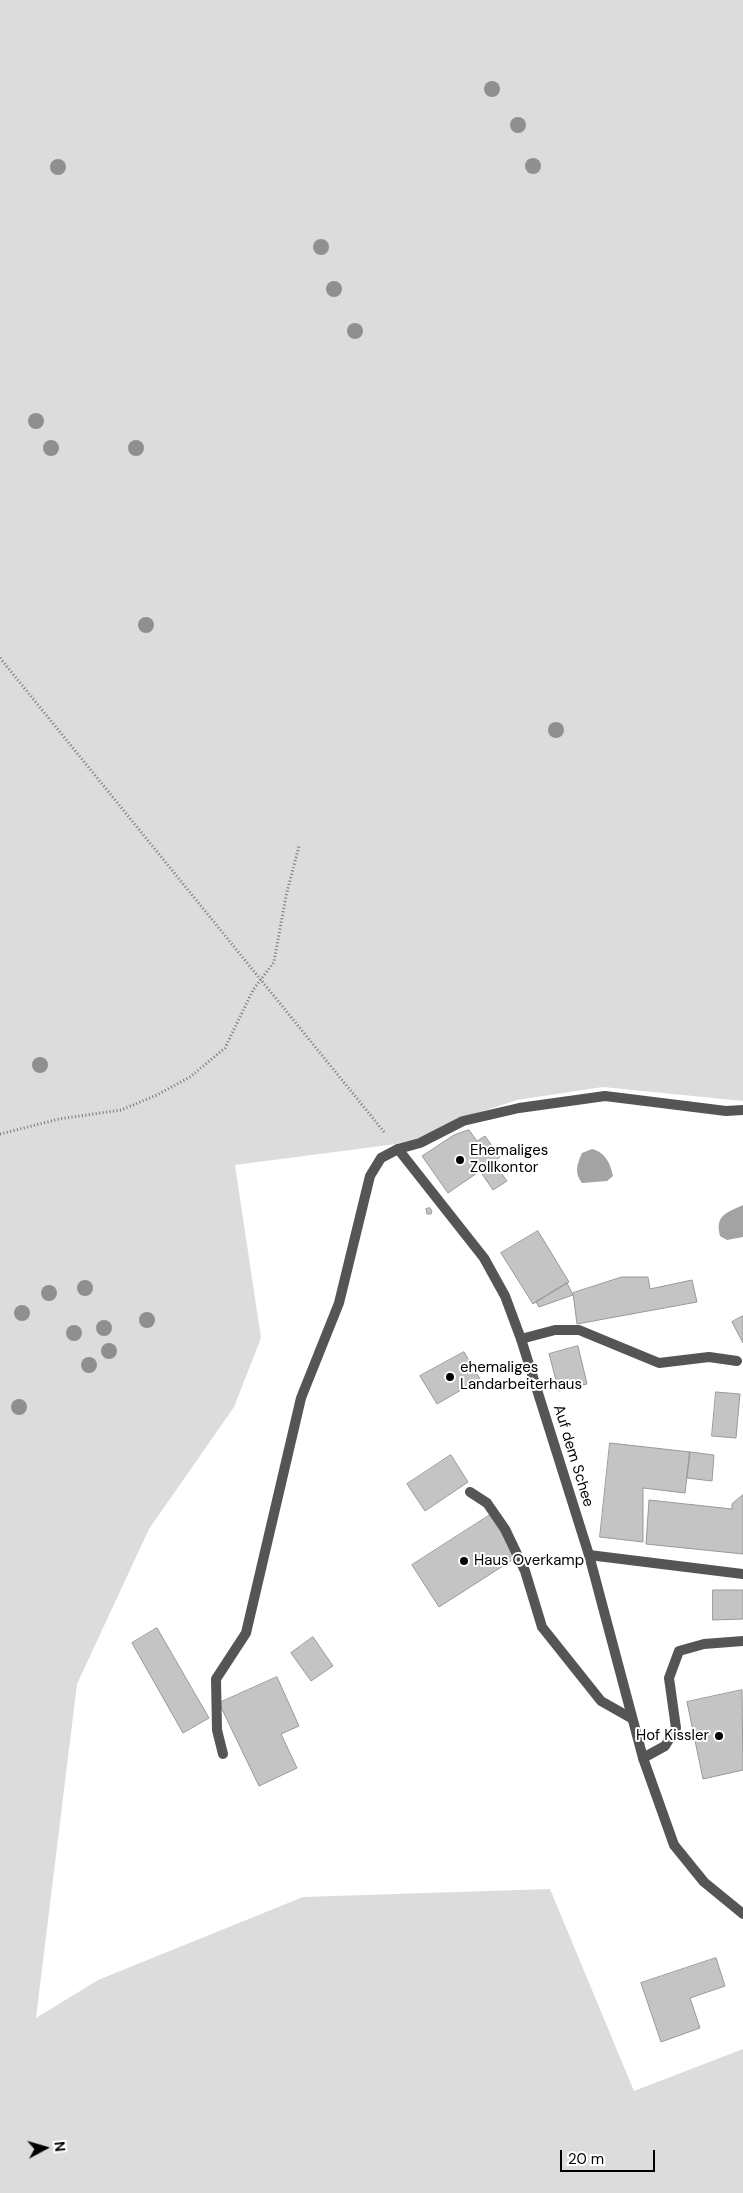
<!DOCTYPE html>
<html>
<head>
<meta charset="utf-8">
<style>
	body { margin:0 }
	#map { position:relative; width:743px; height:2193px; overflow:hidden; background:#fff; font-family:"DM Sans",sans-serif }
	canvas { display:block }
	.north { position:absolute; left:20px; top:2123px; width:50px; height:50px; -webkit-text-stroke:4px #fff; paint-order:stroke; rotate:84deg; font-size:14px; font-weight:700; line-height:20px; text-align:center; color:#000 }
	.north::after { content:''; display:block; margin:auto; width:18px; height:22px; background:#000; clip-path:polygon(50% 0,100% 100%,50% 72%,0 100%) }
	.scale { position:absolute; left:560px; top:2150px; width:95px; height:22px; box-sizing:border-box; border:2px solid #000; border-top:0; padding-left:6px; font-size:15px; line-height:18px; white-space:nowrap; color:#000; -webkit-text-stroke:4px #fff; paint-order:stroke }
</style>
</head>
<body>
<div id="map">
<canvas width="743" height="2193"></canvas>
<div class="north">N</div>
<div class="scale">20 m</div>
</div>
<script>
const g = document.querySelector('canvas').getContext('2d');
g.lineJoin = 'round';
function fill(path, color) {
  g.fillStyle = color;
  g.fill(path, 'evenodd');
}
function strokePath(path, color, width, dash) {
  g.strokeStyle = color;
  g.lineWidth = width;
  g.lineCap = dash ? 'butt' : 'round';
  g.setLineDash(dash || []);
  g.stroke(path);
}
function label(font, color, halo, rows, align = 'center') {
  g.font = font + ' "DM Sans",sans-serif';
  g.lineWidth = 4;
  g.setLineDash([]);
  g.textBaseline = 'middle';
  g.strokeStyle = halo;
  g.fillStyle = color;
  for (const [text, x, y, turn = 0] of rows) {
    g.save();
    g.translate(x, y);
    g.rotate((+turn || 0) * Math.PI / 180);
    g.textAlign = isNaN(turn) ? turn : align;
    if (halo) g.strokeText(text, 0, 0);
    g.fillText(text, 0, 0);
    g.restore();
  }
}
const green = new Path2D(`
	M0,0H743V1101L603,1087L517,1100L471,1115L419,1141L235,1165L261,1338L234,1407L149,1529L77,1684L36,2018L98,1980L303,1897L550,1889L634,2091L743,2049V2193H0Z`);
const water = new Path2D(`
	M592,1149C606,1153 610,1163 613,1176L607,1181L582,1183C574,1173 577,1164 582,1153Z
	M743,1205V1237L727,1240L720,1236C715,1215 726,1213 743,1205Z`);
const building = new Path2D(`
	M469,1130L477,1141L485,1136L500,1157L493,1162L507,1181L493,1190L480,1171L448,1193L422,1156L454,1135Z
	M430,1208L432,1211L431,1214H427L426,1209Z
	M538,1231L569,1282L533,1304L501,1253Z
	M622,1277H648L650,1289L692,1280L697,1302L577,1324L573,1293Z
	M567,1283L573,1295L539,1307L536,1302Z
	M743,1316V1343L732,1322Z
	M578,1346L587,1384L559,1391L549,1354Z
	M464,1352L480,1379L437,1404L420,1376Z
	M716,1392L740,1394L736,1438L712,1436Z
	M610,1443L690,1452L685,1493L643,1488V1542L600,1537Z
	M690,1452L714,1455L712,1481L687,1478Z
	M451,1455L468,1482L425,1511L407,1484Z
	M743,1495V1554L646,1544L649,1500L732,1509V1504Z
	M490,1515L517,1557L439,1607L412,1565Z
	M713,1590H743V1619L713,1620Z
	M157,1628L209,1718L183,1733L132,1643Z
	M313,1637L333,1666L311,1681L291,1653Z
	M277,1677L299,1726L281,1734L297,1768L259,1786L219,1703Z
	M742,1690L743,1770L703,1779L687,1702Z
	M716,1958L725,1986L690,1998L700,2028L661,2042L641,1983Z`);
const path = new Path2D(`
	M0,658L385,1133
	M0,1134L59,1119L121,1110L157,1095L190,1077L225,1048L253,990L274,962L286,896L299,846`);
const lane = new Path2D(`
	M521,1339L555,1330H579L659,1363L709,1357L737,1361
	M470,1492L487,1503L505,1529L525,1571L542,1627L601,1701L631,1718
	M589,1555L743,1574
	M223,1754L217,1730L216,1679L246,1633L301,1398L339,1303L370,1176L381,1158L398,1149
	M643,1758L665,1746L676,1728L669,1678L679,1651L704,1644L743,1641`);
const street = new Path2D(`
	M743,1110L726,1111L605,1096L519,1108L463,1121L420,1143L398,1149L484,1258L505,1296L521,1339L589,1555L643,1758L674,1845L704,1882L743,1914`);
const trees = [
	[492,89],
	[518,125],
	[533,166],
	[58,167],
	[321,247],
	[334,289],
	[355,331],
	[36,421],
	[51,448],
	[136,448],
	[146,625],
	[556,730],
	[40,1065],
	[85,1288],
	[49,1293],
	[22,1313],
	[147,1320],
	[104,1328],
	[74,1333],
	[109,1351],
	[89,1365],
	[19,1407]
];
const markers = [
	[460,1160,5,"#000"],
	[450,1377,5,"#000"],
	[464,1561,5,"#000"],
	[719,1736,5,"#000"]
];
const poiNames = [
	["Ehemaliges",470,1151],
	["Zollkontor",470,1168],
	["ehemaliges",460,1368],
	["Landarbeiterhaus",460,1385],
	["Haus Overkamp",474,1561],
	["Hof Kissler",709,1736,"right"]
];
const streetNames = [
	["Auf dem Schee",573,1456,73]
];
fill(green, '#dcdcdc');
fill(water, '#a3a3a3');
fill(building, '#c4c4c4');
strokePath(building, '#999', 1);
strokePath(path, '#777', 3, [1, 2.5]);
strokePath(lane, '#555', 10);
strokePath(street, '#555', 10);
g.fillStyle = '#8f8f8f';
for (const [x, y] of trees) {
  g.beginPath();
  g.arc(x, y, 8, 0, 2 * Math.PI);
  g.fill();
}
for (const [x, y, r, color] of markers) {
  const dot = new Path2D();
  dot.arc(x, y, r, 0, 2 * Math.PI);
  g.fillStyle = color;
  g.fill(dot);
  strokePath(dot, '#fff', 2);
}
label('15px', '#000', '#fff', poiNames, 'left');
label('15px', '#000', '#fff', streetNames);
</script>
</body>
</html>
